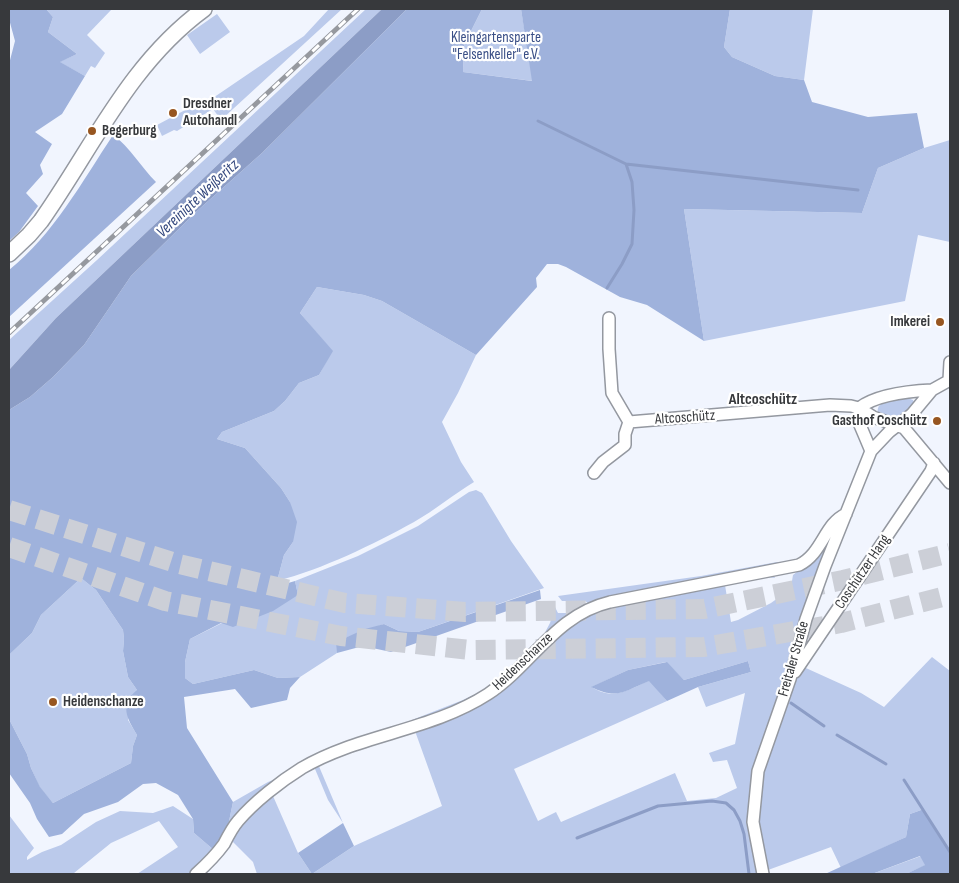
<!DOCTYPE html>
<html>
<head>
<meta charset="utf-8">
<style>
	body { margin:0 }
	#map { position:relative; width:959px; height:883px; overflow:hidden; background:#f1f5fe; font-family:"Sofia Sans Condensed",sans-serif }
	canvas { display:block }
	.frame { position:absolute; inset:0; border:10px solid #37393c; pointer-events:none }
</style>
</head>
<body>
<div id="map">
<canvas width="959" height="883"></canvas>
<div class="frame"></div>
</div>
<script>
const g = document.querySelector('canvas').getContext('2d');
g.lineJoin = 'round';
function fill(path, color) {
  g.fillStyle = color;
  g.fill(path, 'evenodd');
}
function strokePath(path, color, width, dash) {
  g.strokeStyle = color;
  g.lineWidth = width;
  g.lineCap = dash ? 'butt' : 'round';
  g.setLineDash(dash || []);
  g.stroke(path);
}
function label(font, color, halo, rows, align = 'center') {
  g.font = font + ' "Sofia Sans Condensed",sans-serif';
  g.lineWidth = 4.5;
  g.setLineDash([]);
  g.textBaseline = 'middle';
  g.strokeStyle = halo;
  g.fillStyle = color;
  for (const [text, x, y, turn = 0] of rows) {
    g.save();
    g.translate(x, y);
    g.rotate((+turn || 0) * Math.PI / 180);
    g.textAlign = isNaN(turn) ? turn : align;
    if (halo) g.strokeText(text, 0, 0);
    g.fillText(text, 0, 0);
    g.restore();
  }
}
const green = new Path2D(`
	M46,9H112L87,35L105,53L95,68L91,66L85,76L59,62L77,54L48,32L53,17Z
	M329,9H342L221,120L213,109L177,131L174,130L162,136L157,125L204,100L207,102L304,36Z
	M366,9H382L56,318L9,370V340L97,260Z
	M482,9H521L533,81L463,72L464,45Z
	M730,9H813L804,80L775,76L732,57L724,47Z
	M217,14L230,32L200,54L187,35Z
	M950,140V242L918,235L905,301L704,341L684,209L862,213L878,168L924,148Z
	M317,287L364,295L382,301L476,355L458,393L442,422L461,462L474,482C454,494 435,510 414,522C372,545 323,569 277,581L284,555L293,542L290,502L281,488L245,448L217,439L222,432L274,411L285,401L299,383L319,375L332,351L300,313Z
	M908,398L913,400L914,403L912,407L897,419L878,413C875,399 898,400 908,398Z
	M476,490L482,493L511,541L544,588L418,632L399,631L384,624L337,641V653L300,677L278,678L254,670L193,684L185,678V662L190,639L222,623L298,595L295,581L358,556L418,526L469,492Z
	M836,526L837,528L823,561L829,563L797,664L861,693L884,707L932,657L950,671V852L924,809L910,814L906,837L841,868L831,847L768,870V874H257L253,862L230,839C248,808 286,779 318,764L343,823L328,800L315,769L303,774L273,796L298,853L312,874L354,846L442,806L415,731C446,720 477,707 503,687C542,656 557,622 607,605L774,576L775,578L767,577L725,585L731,622L738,620L771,603L782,595L792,581L793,575L814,558ZM748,661L751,672L698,687L706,707L745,693L735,744L709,753L713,762L727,760L737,788L716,798L687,801L675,773L561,822L556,812L538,821L514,769L667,701L650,680C628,690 613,701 592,687L628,670L666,662L684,680Z
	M777,562L793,564L591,605L585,601H562L558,596L701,576Z
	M81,578L96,590L123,630L124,639L123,651L128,677L137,690L128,720L137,735L133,746L131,763L53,803L40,788L31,768L27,754L9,719V655L32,633L41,615Z
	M555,607L558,613H567L570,609H580L485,693L413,724L412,720L463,700L484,690L503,676L542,638L550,623Z
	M285,775L227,831L233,802L268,782Z
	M173,806L193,819L194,833L215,851L203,864L189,874H137L178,847L159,821L111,843L74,873V874H9V815L34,848L27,857V860L42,852L61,845L96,822L120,811L153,813Z
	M921,856L926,865L906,874H872Z`);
const forest = new Path2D(`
	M9,9H46L53,17L48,32L77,54L60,62L85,76L62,114L35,132L52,144L40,165L43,174L26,193L38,206L19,232L9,241V64L15,41L9,19Z
	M407,9H482L464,45L463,72L532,81L521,9H730L724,47L732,57L775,76L804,80L812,102L868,117L917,113L924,148L878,168L862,213L684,209L704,341L647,305L620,297L566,267L558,264H547L536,278L537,287L476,355L382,301L364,295L317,287L300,313L333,351L319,375L299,383L285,401L274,411L222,432L217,439L245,448L281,488L290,502L297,522L293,542L284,555L277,581L278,586L295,581L298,595L273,611L233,627L221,623L190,639L185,662V678L193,684L254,670L278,678L300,677L290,688L287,700L251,708L235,689L184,697L187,728L233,802L227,831L215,851L194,833L193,819L178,795L156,783L143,784L118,802L84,814L62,834L49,837L37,819L30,803L9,773V719L27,754L31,768L40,787L53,803L131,763L133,746L137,735C127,718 119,705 137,690L128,677L123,651L124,639L123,630L96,590L81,578L41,615L32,633L9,655V410L30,397L53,377L84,345L131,276L197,211L262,153Z
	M113,135C130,147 141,167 156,182L9,317V270C53,235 82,182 113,135Z
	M540,590L541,599L391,652L363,646L337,653L336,642L365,629L384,624L399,631L418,632Z
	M748,661L751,672L698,687L667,701L649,681C624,691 618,700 591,687L628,670L667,662L684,680Z
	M924,809L950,852V873L906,874L925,865L920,856L872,874H825L906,837L910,814Z
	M343,823L354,846L312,874L298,853Z`);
const water = new Path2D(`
	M382,9H407L262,153L197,211L131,276L84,345L53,377L30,397L9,410V370L56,318Z`);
const stream = new Path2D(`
	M538,121L626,164L858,190
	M607,288L622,264L632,244L634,210L632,182L626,164
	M791,703L824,726
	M837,735L886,764
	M904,780L950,852
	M577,838L658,806L712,801L726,803L734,810L740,821L744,834L749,874`);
const motorwayTunnel = new Path2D(`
	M9,510L179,564L345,603L465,612L704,609L843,580L950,553
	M9,547L165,601L341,636L470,650L704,647L841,623L950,595`);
const minor = new Path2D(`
	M609,318V349L612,393L629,422
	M949,380L950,362
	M629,422L830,405L851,406L859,408L873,417L904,428L950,483
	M871,451L860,425L859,408C876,395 910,391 932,390
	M594,473L603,462L625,445V434L629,422
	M795,672L931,471L934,463
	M196,874C206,865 216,855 224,844C228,836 232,828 238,821C254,802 281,781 302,768C360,734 431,731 488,694C532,665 555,615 610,602L799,565C823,553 824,524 846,514
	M763,874L753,822L758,771L790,679L806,619L825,566L871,451L889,432L912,414L932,390L950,380`);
const secondary = new Path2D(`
	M9,254L29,235L41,221C93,147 129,64 204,9`);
const rail = new Path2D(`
	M9,333L358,9`);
const markers = [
	[173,113,5,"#975621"],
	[92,131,5,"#975621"],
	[940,322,5,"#975621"],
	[937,421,5,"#975621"],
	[53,702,5,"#975621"]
];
const parkNames = [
	["Kleingartensparte",496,38],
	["\"Felsenkeller\" e.V.",496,55]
];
const poiNames = [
	["Dresdner",183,104],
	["Autohandl",183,121],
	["Begerburg",102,131],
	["Imkerei",930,322,"right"],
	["Gasthof Coschütz",927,421,"right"],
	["Heidenschanze",63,702]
];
const streetNames = [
	["Altcoschütz",685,418,-4],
	["Coschützer Hang",863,572,-56],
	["Freitaler Straße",794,659,-74],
	["Heidenschanze",523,662,-43]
];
const waterNames = [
	["Vereinigte Weißeritz",198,199,-43]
];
const neighbourhoodNames = [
	["Altcoschütz",763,400]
];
fill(green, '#bbcaeb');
fill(forest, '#9fb2dc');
fill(water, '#8c9dc6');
strokePath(stream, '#8c9dc6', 3);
strokePath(motorwayTunnel, '#cccfd7', 20, [20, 10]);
strokePath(minor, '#9498a0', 14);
strokePath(secondary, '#9498a0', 18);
strokePath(minor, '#fff', 11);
strokePath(secondary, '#fff', 15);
strokePath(rail, '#96999f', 5);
strokePath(rail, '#fff', 3, [9]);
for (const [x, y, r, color] of markers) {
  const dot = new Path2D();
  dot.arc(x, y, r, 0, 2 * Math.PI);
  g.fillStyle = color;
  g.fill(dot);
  strokePath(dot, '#fff', 2);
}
label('15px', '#3a4f86', '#fff', parkNames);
label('bold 15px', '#37393c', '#fff', poiNames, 'left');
label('15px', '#37393c', '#fff', streetNames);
label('italic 16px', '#32467c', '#fff', waterNames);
label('bold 16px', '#37393c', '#fff', neighbourhoodNames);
</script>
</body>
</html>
